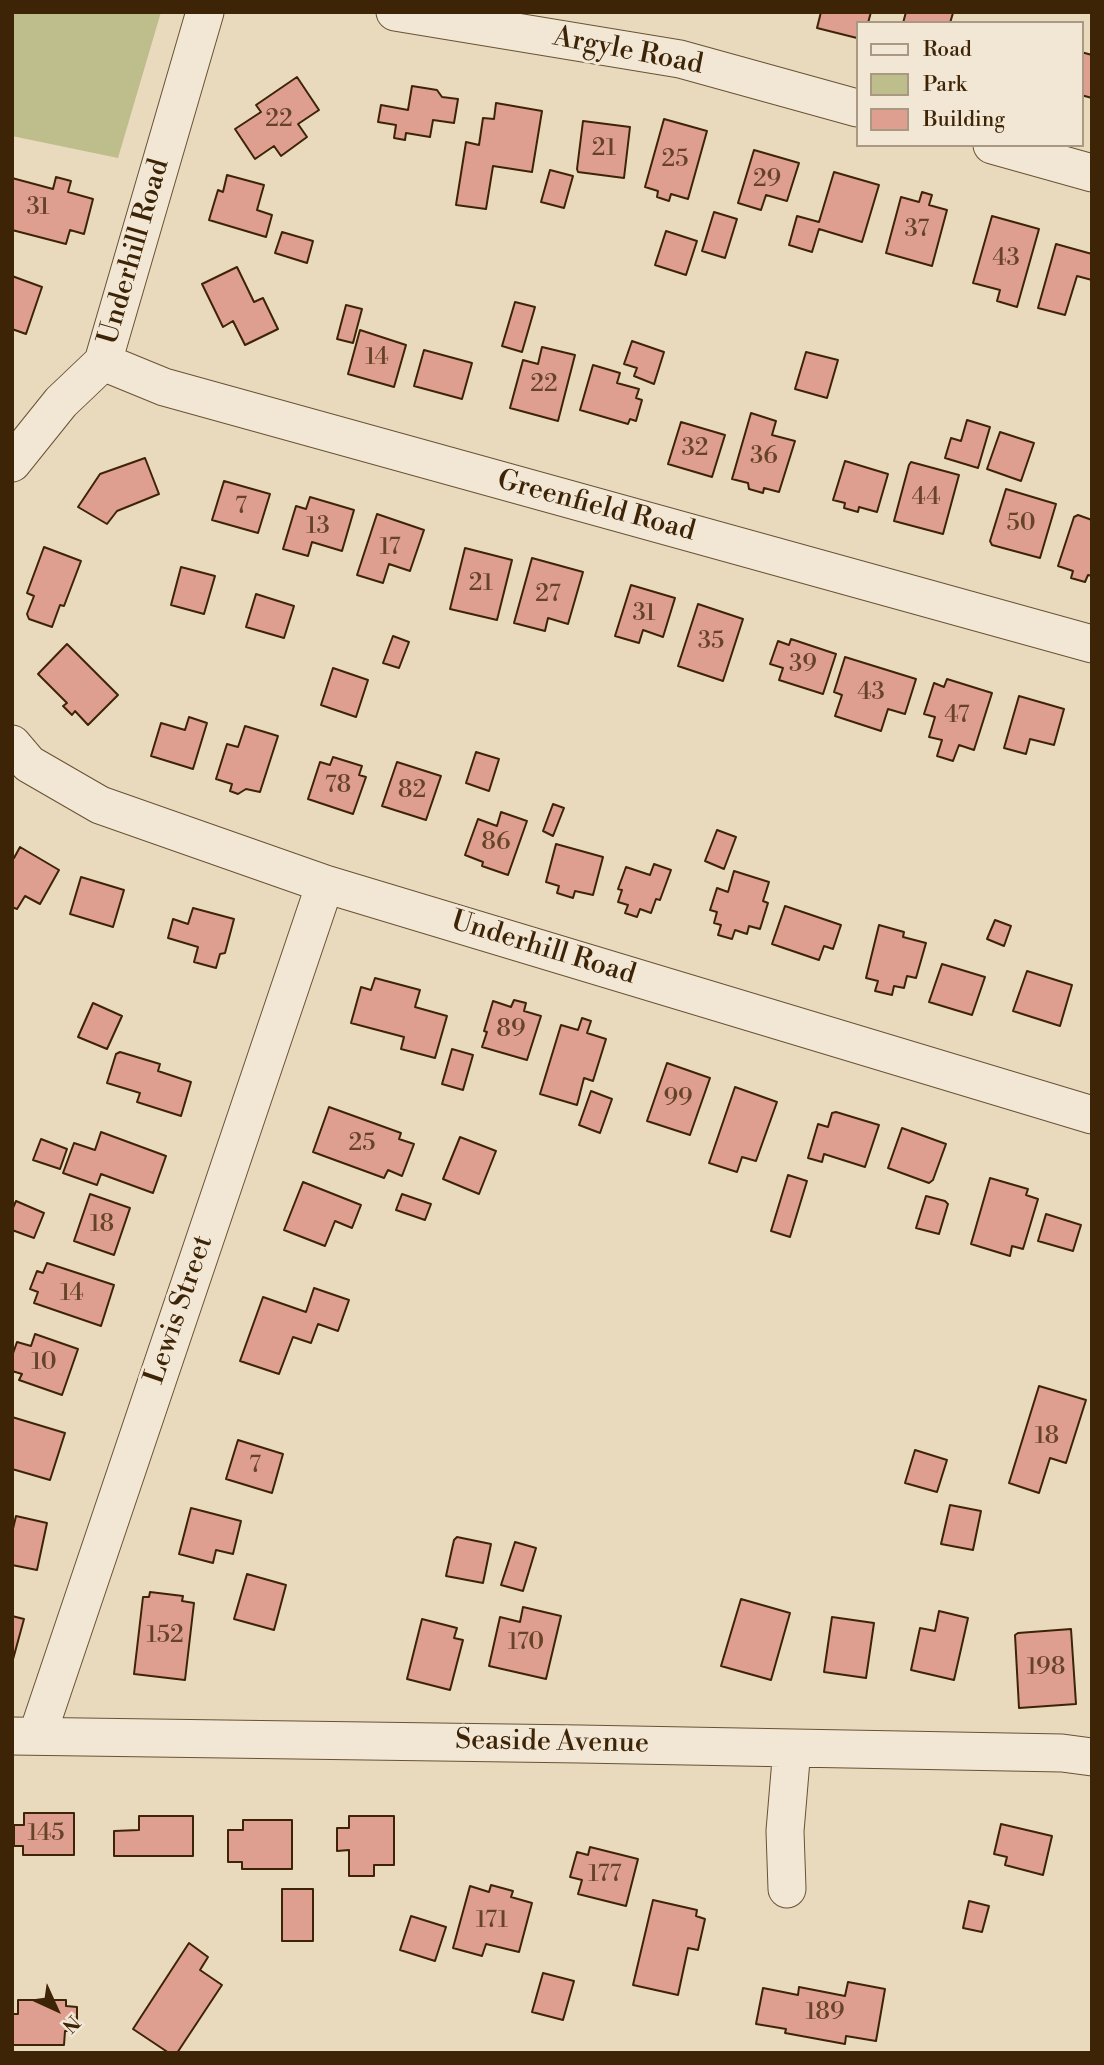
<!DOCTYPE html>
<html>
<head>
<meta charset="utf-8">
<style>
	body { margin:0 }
	#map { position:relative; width:1104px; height:2065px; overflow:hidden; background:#e9dabd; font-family:"Libre Bodoni",serif }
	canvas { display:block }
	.frame { position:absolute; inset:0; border:14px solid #3e2406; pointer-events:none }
	.legend { position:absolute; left:856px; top:21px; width:228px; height:126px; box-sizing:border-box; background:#f1e7d4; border:2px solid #a99982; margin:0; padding:9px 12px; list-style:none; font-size:21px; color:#3e2406 }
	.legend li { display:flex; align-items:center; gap:14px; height:35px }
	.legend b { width:35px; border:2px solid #a99982 }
	.north { position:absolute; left:21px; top:1974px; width:70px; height:70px; -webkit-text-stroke:5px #f1e7d4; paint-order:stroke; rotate:135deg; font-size:19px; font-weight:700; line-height:28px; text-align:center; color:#3e2406 }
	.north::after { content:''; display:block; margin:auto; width:24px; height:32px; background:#3e2406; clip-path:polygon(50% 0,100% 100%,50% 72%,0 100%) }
</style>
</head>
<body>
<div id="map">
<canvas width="1104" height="2065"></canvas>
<div class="frame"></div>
<ul class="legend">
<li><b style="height:9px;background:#f1e7d4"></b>Road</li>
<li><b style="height:19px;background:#bebd8c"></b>Park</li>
<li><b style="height:19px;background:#df9f90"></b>Building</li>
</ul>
<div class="north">N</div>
</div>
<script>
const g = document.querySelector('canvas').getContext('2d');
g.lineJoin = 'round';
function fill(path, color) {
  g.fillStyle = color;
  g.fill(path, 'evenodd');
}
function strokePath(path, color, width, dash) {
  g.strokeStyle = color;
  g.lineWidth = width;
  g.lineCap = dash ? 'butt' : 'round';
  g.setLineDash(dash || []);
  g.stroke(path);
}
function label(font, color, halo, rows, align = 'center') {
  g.font = font + ' "Libre Bodoni",serif';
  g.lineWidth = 6;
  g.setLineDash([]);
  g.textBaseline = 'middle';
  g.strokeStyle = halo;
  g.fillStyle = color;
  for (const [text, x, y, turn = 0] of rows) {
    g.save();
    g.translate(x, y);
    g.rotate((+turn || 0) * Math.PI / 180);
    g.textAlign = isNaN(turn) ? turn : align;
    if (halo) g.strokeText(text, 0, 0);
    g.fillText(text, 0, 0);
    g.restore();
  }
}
const green = new Path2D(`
	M12,12H161L118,158L12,136Z`);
const building = new Path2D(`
	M821,12H871L868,23H857V38L817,28Z
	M906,12H952L953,13L950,23H903Z
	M1081,52L1092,55V98L1081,95Z
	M297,77L319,110L298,124L307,137L281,156L274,146L255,159L235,129L261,112L256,105Z
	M412,86L437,90L442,97L458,99L454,123L433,120L430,137L406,133L405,140L394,138L396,125L378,122L381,105L408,110Z
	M496,103L542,111L532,172L493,166L486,209L456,205L466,142L479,145L483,118L494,119Z
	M664,119L707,131L688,199L671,194L669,201L657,197L658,191L645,187Z
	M583,121L630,127L624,178L578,172L577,169Z
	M754,150L799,163L787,201L766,195L761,210L738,203Z
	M550,170L573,176L564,208L541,202Z
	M834,172L879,185L862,242L819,229L812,252L789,245L797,216L819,222Z
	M227,175L264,185L257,210L272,215L266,237L209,220L218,190L223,192Z
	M56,177L71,181L68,192L93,199L84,234L70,230L66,244L12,230V178L53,189Z
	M922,192L932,195L929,205L947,210L932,266L886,253L901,197L919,202Z
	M714,212L737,219L725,258L702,251Z
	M992,216L1039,229L1017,307L997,301L1000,290L973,283Z
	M666,231L697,241L686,275L655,265Z
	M282,232L313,241L307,263L275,253Z
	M1056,244L1092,254V280L1077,276L1065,315L1038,308Z
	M237,267L254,302L263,298L278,329L245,345L233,321L223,327L202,284Z
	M12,276L42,287L26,334L12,329Z
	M515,302L535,307L522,352L502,346Z
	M346,305L362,309L353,343L337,339Z
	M360,330L406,345L394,387L348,374Z
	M632,341L664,352L654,384L634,376L637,368L624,364Z
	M542,347L575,355L558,421L510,408L523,360L538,364Z
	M424,350L472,363L462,399L414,386Z
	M806,352L838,360L827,398L795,389Z
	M593,365L620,373L617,383L639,389L636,398L642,400L636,421L630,419L628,424L580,410Z
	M751,413L776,421L772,435L795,441L779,492L764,488L763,493L749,489L748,483L732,479Z
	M967,420L990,427L978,468L945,458L951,438L961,441Z
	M681,422L725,435L712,477L668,464Z
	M1000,432L1034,443L1021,481L987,469Z
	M145,458L159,494L117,511L107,524L78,507L100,474Z
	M845,461L888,474L877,512L859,507L858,512L844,508L845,503L833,500Z
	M911,462L959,475L943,534L894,521L909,465Z
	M224,481L270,494L258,533L212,520Z
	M1006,489L1056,504L1040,558L992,545L990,541Z
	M310,497L354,510L342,551L312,542L308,556L283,549L296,506L306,509Z
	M377,514L424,530L410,571L389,564L383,583L357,575Z
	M1078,515L1092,520V576L1088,575L1085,582L1071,578L1073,571L1058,566L1074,517Z
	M44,547L81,561L64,606L60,605L52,627L29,619L27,614L34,596L27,593Z
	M465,548L512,560L497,620L450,609Z
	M532,558L583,572L568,624L548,618L545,631L514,623Z
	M181,567L215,576L204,614L171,605Z
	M631,585L675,598L663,637L643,630L639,643L615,636Z
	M256,594L294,606L284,638L246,627Z
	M698,604L743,619L723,681L678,666Z
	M393,636L409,642L399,668L383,663Z
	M791,639L836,654L823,694L779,680L783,668L770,664L778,641L789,645Z
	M67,644L118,695L88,725L75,711L72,715L63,706L67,703L38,674Z
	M845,657L916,679L905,714L888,709L881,731L835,716L842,695L834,692Z
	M333,668L368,680L356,717L321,705Z
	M947,679L992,693L974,750L959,745L953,761L937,756L942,740L929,737L935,717L924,714L934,683L944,687Z
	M1019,696L1064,709L1054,745L1030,739L1026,754L1004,748Z
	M189,717L207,723L193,769L151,756L161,723L185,730Z
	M245,726L278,736L260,792L246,789L238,794L230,791L232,784L216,779L227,744L238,747Z
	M476,752L499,759L489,791L466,783Z
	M333,757L362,766L359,775L366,777L353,814L308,799L320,762L330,765Z
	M397,762L441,776L426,820L382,806Z
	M553,804L564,808L553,836L543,831Z
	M501,812L527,821L508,875L482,866L483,862L465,855L478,819L497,826Z
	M717,830L736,837L724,869L705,861Z
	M556,844L603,857L593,895L575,891L573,898L557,893L559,886L546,882Z
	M20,847L59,870L40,904L25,896L17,909L12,907V857L14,858Z
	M654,864L671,870L660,900L656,899L651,913L640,909L637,917L625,913L628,905L618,902L622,890L618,889L626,867L650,875Z
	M734,871L769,882L763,901L768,903L760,929L749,926L747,934L735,930L732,939L718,935L721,925L714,923L717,912L710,910L717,888L728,892Z
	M81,877L124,890L113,927L70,914Z
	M785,906L841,925L833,949L824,946L819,960L772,944Z
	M193,908L234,919L225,953L220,954L216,968L194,962L198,947L168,938L173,919L188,924Z
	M995,920L1011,926L1004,946L987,939Z
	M879,925L904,932L903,937L926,943L916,978L907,976L904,988L894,986L892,995L875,991L878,981L866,978Z
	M942,964L985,977L972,1015L929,1002Z
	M1027,971L1072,985L1060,1026L1013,1011Z
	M375,978L420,990L415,1007L447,1016L435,1058L401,1049L404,1037L351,1023L361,987L371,990Z
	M514,1000L526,1003L524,1011L541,1016L527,1060L482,1047L487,1032L484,1031L493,1001L511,1007Z
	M93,1003L122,1016L107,1049L78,1037Z
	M582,1018L591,1021L587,1033L606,1039L593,1081L584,1078L577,1105L540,1094L561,1025L578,1030Z
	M452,1049L473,1055L463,1090L442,1084Z
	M120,1052L160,1064L158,1071L191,1082L181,1116L137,1102L140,1093L107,1083L116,1054Z
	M667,1063L710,1078L690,1135L647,1121Z
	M735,1087L777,1102L756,1161L742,1157L737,1172L709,1163Z
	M591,1091L612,1099L600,1133L579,1125Z
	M329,1107L401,1133L399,1139L414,1144L402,1176L388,1170L384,1178L313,1152Z
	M836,1112L879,1125L865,1167L824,1154L822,1162L808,1158L818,1124L828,1127L832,1113Z
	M902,1128L946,1144L933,1180L929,1183L888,1168Z
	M101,1132L166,1156L153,1193L101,1174L97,1185L63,1173L74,1143L95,1150Z
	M460,1137L496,1151L479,1194L443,1179Z
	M41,1139L67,1149L60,1169L33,1160Z
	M788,1175L807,1181L790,1237L771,1231Z
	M990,1178L1028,1189L1026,1195L1038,1199L1023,1249L1012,1246L1010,1256L971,1244Z
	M303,1182L361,1205L352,1228L335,1221L325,1246L284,1230Z
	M90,1194L130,1208L114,1255L74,1241Z
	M402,1194L431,1204L425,1220L396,1210Z
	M926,1196L945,1201L948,1204L939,1234L916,1228Z
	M16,1201L44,1213L34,1238L12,1230V1210Z
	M1046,1214L1081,1225L1073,1251L1038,1241Z
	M47,1263L114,1285L101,1326L34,1303L38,1292L30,1289L37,1271L43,1273Z
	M314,1288L349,1300L338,1331L318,1324L311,1343L293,1337L279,1374L240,1361L263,1297L306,1312Z
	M35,1334L78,1349L62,1395L19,1380L22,1374L12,1371V1356L17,1342L31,1346Z
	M1039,1386L1086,1400L1066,1463L1050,1458L1039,1493L1009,1483Z
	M12,1417L65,1433L50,1480L12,1469Z
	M238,1440L283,1454L272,1493L226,1479Z
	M915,1450L947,1460L937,1492L905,1483Z
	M950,1505L981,1511L973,1550L941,1544Z
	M191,1508L241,1521L233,1554L216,1550L213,1563L179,1554Z
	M16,1516L47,1523L37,1570L12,1565V1533Z
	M457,1537L491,1544L483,1583L446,1576L454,1540Z
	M515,1542L536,1548L523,1591L501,1585Z
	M247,1574L286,1585L274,1630L234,1619Z
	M150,1592L183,1596L182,1601L194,1603L185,1680L134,1674L143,1597H149Z
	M741,1599L790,1613L771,1680L721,1666Z
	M523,1607L561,1616L546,1679L489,1666L500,1617L520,1622Z
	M939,1611L968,1618L954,1680L911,1670L920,1628L935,1631Z
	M12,1616L24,1619L12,1663Z
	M832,1617L874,1623L866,1678L824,1672Z
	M422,1619L457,1628L454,1638L463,1640L450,1690L407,1679Z
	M1071,1629L1076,1704L1019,1708L1015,1635L1018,1633Z
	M24,1813H74V1855H23V1846H14V1825H24Z
	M139,1816H193V1856H114V1831L139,1830Z
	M349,1816H394V1865H374V1876H349V1850L337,1851V1828H349Z
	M243,1820H292V1869H242V1862H228V1830H243Z
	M1001,1824L1052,1836L1043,1875L1005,1865L1007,1857L994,1854Z
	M590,1847L638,1859L626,1906L578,1894L582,1880L570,1877L577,1852L588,1855Z
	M491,1885L513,1891L511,1897L532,1903L519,1952L486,1944L482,1956L453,1948L470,1886L489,1892Z
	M282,1889H313V1941H282Z
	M653,1900L697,1910L696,1916L705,1919L698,1950L688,1948L678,1995L633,1985Z
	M969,1901L989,1906L982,1932L963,1928Z
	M411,1916L446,1927L435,1961L400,1950Z
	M189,1943L208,1957L200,1970L222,1985L177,2053H169L133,2029Z
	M543,1973L574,1981L563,2020L532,2012Z
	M848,1982L885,1989L876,2041L846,2036L845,2044L785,2033L786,2029L756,2024L763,1988L798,1995L799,1987L845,1996Z
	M18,2000H66V2006L77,2007V2031H65L64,2045H12V2014H18Z`);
const minor = new Path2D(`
	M395,12L680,59L857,108
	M992,145L1092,173
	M103,362L164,387L1092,644
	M12,463L61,402L103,362L205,12
	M12,744L29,764L100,805L325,884L1092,1115
	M12,1736L580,1744L1062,1753L1092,1757
	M37,1736L325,884
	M787,1889L785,1831L792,1748`);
const numberNames = [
	["22",279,120],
	["21",604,149],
	["25",675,160],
	["29",767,180],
	["31",38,208],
	["37",917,230],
	["43",1006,259],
	["14",377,358],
	["22",544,385],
	["32",695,449],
	["36",764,457],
	["44",926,498],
	["7",241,507],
	["50",1021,524],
	["13",318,527],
	["17",390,548],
	["21",481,584],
	["27",548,595],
	["31",644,614],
	["35",711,642],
	["39",803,665],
	["43",871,693],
	["47",957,716],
	["78",338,786],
	["82",412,791],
	["86",496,843],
	["89",511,1030],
	["99",678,1099],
	["25",362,1144],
	["18",102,1225],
	["14",72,1294],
	["10",44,1363],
	["18",1047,1437],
	["7",255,1466],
	["152",165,1636],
	["170",526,1643],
	["198",1046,1668],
	["145",46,1834],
	["177",605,1875],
	["171",492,1921],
	["189",825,2013]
];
const streetNames = [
	["Argyle Road",628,52,11],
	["Underhill Road",135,252,-74],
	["Greenfield Road",596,507,15],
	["Underhill Road",543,949,17],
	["Lewis Street",180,1310,-71],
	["Seaside Avenue",552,1743,1]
];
fill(green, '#bebd8c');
fill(building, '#df9f90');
strokePath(building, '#3e2406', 2);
strokePath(minor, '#695234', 39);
strokePath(minor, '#f1e7d4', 37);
label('24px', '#664328', null, numberNames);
label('28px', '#3e2406', '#f1e7d4', streetNames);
</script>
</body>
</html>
